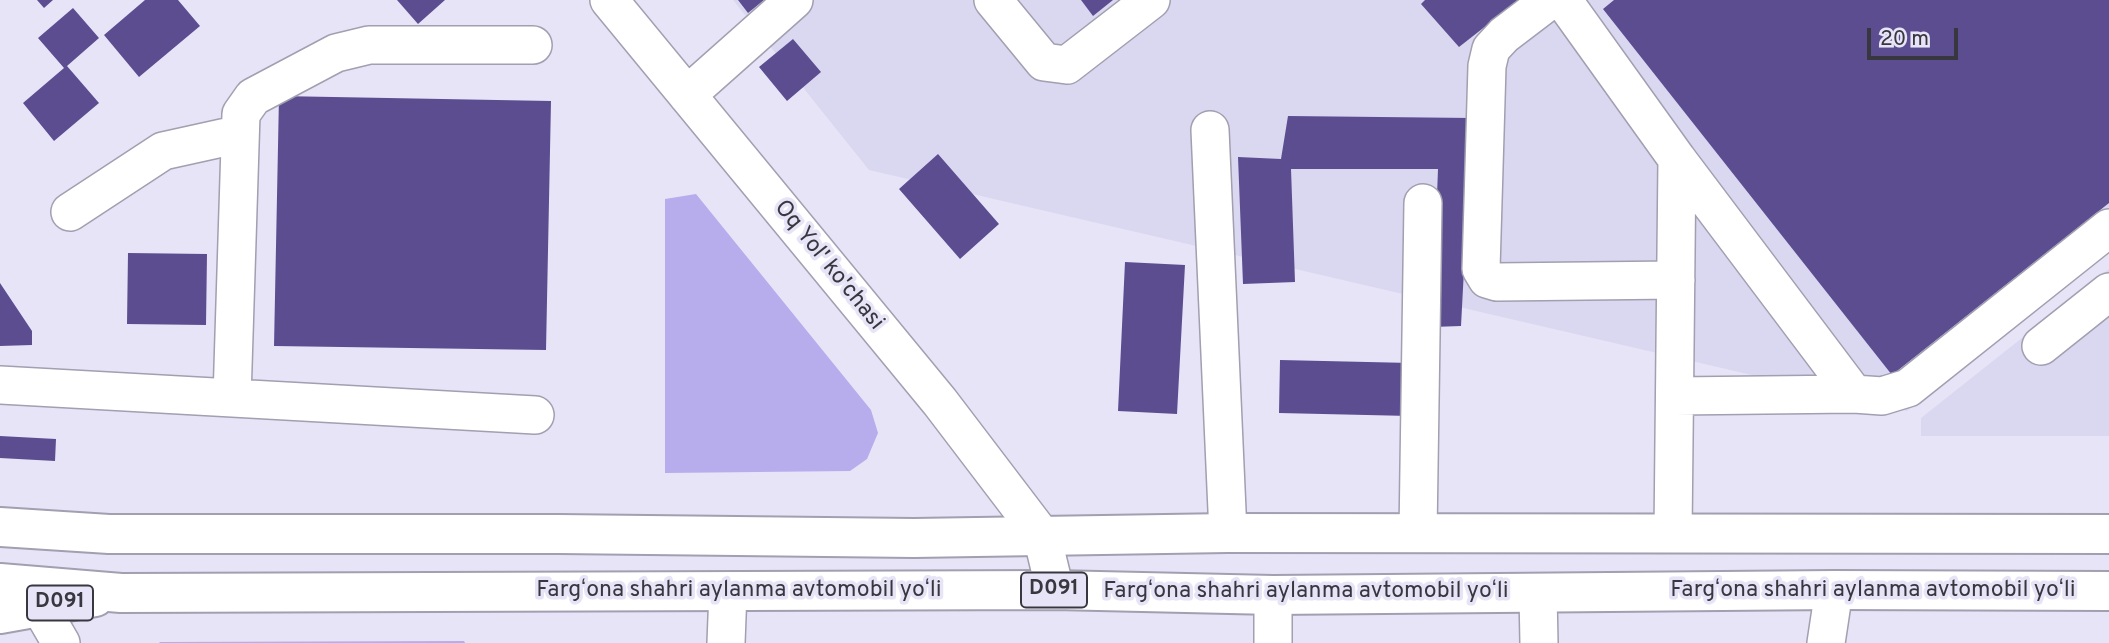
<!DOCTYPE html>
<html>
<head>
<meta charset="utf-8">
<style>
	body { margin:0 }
	#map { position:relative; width:2109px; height:643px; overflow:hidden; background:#e7e4f7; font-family:Overpass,sans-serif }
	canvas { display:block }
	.scale { position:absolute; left:1867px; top:28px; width:91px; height:32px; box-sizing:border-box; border:4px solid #38373f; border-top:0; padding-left:9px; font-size:21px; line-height:24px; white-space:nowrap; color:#38373f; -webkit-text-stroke:5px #e7e4f7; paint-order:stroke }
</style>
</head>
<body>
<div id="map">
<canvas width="2109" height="643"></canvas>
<div class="scale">20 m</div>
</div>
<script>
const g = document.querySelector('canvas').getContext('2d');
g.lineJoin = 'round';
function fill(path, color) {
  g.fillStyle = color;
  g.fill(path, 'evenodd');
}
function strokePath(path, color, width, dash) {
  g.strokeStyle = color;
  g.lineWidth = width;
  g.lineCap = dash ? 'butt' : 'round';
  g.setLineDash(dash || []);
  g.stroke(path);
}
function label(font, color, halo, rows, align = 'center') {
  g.font = font + ' Overpass,sans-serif';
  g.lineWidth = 7;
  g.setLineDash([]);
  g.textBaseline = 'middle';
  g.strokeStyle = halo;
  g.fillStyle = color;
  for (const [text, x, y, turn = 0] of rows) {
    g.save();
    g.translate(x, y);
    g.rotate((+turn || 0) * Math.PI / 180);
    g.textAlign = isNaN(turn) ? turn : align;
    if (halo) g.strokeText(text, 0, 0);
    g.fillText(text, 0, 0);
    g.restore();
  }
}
const built = new Path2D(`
	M733,0H2109V251L1907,411L869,170Z
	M2109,269V436H1921V418Z`);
const green = new Path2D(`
	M696,194L871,410L878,433L867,459L850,471L665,473V199Z
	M464,641L465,643H159L160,642Z`);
const building = new Path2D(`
	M37,0H53L44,8Z
	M145,0H178L200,26L139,77L104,35Z
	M397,0H445L418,24Z
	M738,0H764L748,13Z
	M1081,0H1113L1093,16Z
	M1425,0H1519L1459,47L1421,4Z
	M1614,0H2109V203L1892,375L1603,9Z
	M73,8L99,38L67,66L99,103L54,141L23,103L64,68L38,38Z
	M793,39L821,72L787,101L759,67Z
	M279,96L551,101L546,350L274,346Z
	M1288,116L1472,118L1461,326L1432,327L1438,169H1291L1295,282L1243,284L1238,157L1281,159Z
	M938,154L999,224L960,259L899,189Z
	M128,253L207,254L206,325L127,324Z
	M1125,262L1185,265L1177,414L1118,411Z
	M0,283L32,331V345L0,346Z
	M1280,360L1411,363L1410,416L1279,413Z
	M0,436L56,439L55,461L0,458Z`);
const minor = new Path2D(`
	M609,0L940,402L1042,536L1055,590
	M993,0L1044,62L1067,65L1151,0
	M1550,0L1504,35L1491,49L1487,66L1481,269L1487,279L1497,282L1676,280
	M1563,0L1677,159L1673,533
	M687,95L794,0
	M1210,130L1228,533
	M1677,159L1854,394L1882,396L1908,388L2109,228
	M70,212L163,151L240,134
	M2041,346L2109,292
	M0,385L535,415
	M1675,396L1854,394
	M232,398L241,114L253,97L336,53L369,45H533
	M1418,533L1423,203
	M1538,593L1539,643
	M40,607L61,643
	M726,643L728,591
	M1273,643V595
	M1826,643L1834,590`);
const major = new Path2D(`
	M0,614L95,597`);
const highway = new Path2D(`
	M0,527L109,534H559L914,538L1228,533L2109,534
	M0,583L121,593L1055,590L1273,595L1834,590L2109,591`);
const shields = [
	[1054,590,66],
	[60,603,66]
];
const shieldNames = [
	["D091",1054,590],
	["D091",60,603]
];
const streetNames = [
	["Oq Yol' ko'chasi",828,266,51],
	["Fargʻona shahri aylanma avtomobil yoʻli",739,591],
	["Fargʻona shahri aylanma avtomobil yoʻli",1873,591],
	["Fargʻona shahri aylanma avtomobil yoʻli",1306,592]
];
fill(built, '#dad7f1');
fill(green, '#b7acec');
fill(building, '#5c4d91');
strokePath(minor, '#a19fb0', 40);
strokePath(major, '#a19fb0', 42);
strokePath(highway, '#a19fb0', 42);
strokePath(minor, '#fff', 37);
strokePath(major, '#fff', 38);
strokePath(highway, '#fff', 38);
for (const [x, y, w] of shields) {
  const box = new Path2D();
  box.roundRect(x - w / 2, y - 17.5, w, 35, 5);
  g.fillStyle = '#e7e4f7';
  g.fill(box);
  strokePath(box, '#38373f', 2);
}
label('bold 21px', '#38373f', null, shieldNames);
label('23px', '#38373f', '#e7e4f7', streetNames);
</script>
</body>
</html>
